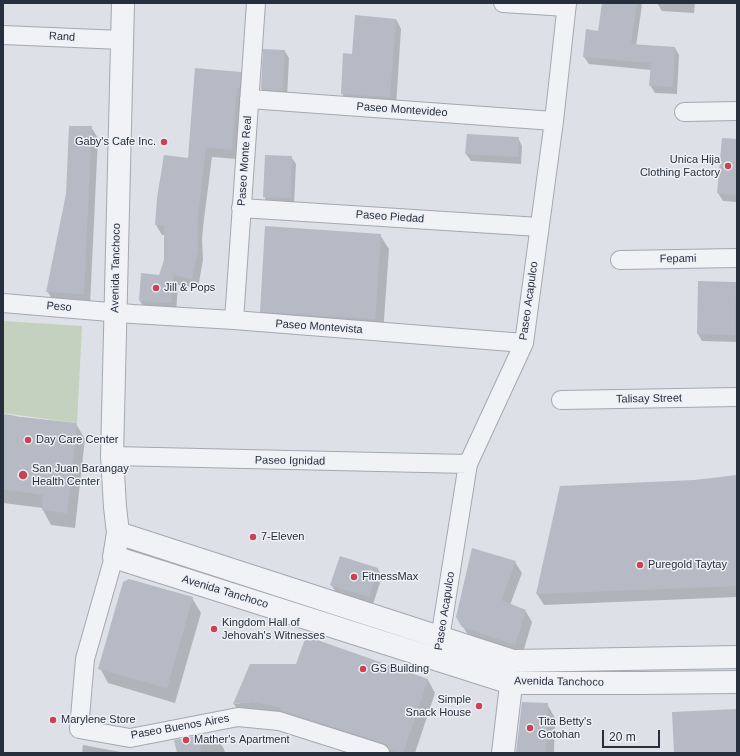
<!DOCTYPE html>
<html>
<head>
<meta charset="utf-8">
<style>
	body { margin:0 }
	#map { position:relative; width:740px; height:756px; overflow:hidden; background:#dde1e7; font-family:Arial,sans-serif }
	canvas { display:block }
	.frame { position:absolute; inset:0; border:4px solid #272f3d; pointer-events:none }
	.scale { position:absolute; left:602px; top:730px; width:58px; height:18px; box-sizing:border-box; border:2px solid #272f3d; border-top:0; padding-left:5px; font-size:12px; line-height:14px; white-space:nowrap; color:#272f3d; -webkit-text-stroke:3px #edf0f5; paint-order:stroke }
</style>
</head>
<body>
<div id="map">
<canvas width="740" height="756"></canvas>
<div class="frame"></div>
<div class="scale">20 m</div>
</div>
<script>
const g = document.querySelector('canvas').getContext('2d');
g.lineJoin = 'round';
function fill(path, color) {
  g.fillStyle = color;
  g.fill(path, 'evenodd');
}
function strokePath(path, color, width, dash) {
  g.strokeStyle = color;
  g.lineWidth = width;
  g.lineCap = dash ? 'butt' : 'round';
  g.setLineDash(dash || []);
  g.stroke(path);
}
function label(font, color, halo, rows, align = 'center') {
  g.font = font + ' Arial,sans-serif';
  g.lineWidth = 3;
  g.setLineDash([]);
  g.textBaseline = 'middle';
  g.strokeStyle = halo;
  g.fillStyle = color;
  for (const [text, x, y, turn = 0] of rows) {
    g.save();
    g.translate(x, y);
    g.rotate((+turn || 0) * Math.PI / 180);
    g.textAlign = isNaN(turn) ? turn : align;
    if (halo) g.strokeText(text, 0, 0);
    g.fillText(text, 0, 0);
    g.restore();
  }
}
const green = new Path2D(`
	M3,321L82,326L77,423L3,413Z`);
const shadow = new Path2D(`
	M603,3H640L642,5L636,46L675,48L679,55L677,94L655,93L650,85L651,70L589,64L584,57L599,32Z
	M657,3H695L694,13L662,11Z
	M396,19L401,29L396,106L347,103L342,93L353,55Z
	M284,50L289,58L287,98L266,97L262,89Z
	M240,73L246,83L237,159L212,157L204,219L202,239L203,260L198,288L178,285L176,313L145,310L140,301L160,276L165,260V235H162L156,225L189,160Z
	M91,127L98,138L90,305L54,303L48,292Z
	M518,138L522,146L521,164L471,161L466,154Z
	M723,139L737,140V202L723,201L718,193Z
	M291,157L296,164L294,205L268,204L264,196Z
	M380,235L389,249L383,334L270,326L261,311Z
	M699,282L737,283V342L702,341L698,334Z
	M3,414L16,416L17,417L76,424L85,439L75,528L51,525L43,510V508L3,503Z
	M737,476V597L544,605L537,594L694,481Z
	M340,557L378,569L382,577L373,604L336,592L331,585Z
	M515,562L522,573L510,605L525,610L532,622L522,656L470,638L457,617Z
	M192,598L201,613L175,703L108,683L100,668Z
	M428,680L435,693L415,753H382L242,717L234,704Z
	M547,704L555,718L554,753H517Z
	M196,737L200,743L217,738L224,749L225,753H178Z
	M83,745L126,753H82Z`);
const building = new Path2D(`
	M602,3H637L631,44L675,47L673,87L649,86L651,63L583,57L586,29L598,31Z
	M355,15L396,19L390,97L341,94L343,53L352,54Z
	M263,49L285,50L283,91L261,89Z
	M195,68L241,72L240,88H237L232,150L206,147L199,208L197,229L198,249L192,279L173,275L171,303L139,301L141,273L159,275L164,260V225H155L157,198L164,155L188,158Z
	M69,126H92L84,294L46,292L66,194Z
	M467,134L519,137L518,157L465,154Z
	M722,138L737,139V195L717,193Z
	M265,155L292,156L291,198L263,197Z
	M265,226L381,234L375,319L260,312Z
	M698,281L736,282L735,335L697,334Z
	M3,415L77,423L67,513L42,510L43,495L3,489Z
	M737,475V586L536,594L560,486L694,480Z
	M472,548L516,561L501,600L526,610L515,645L462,627L456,617Z
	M340,556L378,568L369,597L330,585Z
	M129,579L193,597L167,688L98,669L123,582Z
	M306,636L428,679L403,753H399L390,750L387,746L383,743L281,710L282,708L252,702L233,704L250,664H296Z
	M522,702L548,703L546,753H516Z
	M737,709V753H674L672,712Z
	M197,736L201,753H177L174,740Z`);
const minor = new Path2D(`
	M503,3L566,7
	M3,35L122,40
	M249,99L554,121
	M684,112L737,111
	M241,208L539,227
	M620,260L737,258
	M3,303L133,314L234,320L524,343
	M234,320L256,3
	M561,400L737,397
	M112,456L468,464
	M114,557L85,659L79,729L130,738L238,717L279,721L380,753
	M438,651L468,464L524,343L554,121L567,3`);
const tertiary = new Path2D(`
	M123,3L112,456L115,507L118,533L114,557L511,683H642L737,682
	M118,533L513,661L737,657
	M503,753L513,668`);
const markers = [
	[164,142,4,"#cc4255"],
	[728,166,4,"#cc4255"],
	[156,288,4,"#cc4255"],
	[28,440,4,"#cc4255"],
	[23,475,5,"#cc4255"],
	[253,537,4,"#cc4255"],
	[640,565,4,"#cc4255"],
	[354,577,4,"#cc4255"],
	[214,629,4,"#cc4255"],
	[363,669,4,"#cc4255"],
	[479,706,4,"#cc4255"],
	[53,720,4,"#cc4255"],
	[530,728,4,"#cc4255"],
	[186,740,4,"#cc4255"]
];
const streetNames = [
	["Rand",62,37,3],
	["Paseo Montevideo",402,110,4],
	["Paseo Monte Real",245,161,-86],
	["Paseo Piedad",390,217,4],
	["Fepami",678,259,-1],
	["Avenida Tanchoco",116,268,-89],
	["Paseo Acapulco",529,301,-82],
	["Peso",59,307,5],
	["Paseo Montevista",319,327,4],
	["Talisay Street",649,399,-1],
	["Paseo Ignidad",290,461,1],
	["Avenida Tanchoco",225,592,17],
	["Paseo Acapulco",445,611,-81],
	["Avenida Tanchoco",559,682,1],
	["Paseo Buenos Aires",180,727,-10]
];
const poiNames = [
	["Gaby's Cafe Inc.",156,142,"right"],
	["Unica Hija",720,160,"right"],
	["Clothing Factory",720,173,"right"],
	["Jill & Pops",164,288],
	["Day Care Center",36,440],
	["San Juan Barangay",32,469],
	["Health Center",32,482],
	["7-Eleven",261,537],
	["Puregold Taytay",648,565],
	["FitnessMax",362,577],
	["Kingdom Hall of",222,623],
	["Jehovah's Witnesses",222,636],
	["GS Building",371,669],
	["Simple",471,700,"right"],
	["Snack House",471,713,"right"],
	["Marylene Store",61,720],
	["Tita Betty's",538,722],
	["Gotohan",538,735],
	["Mather's Apartment",194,740]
];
fill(green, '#c3d1be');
fill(shadow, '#0003');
fill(building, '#b5bac4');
strokePath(minor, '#a3a8b1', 20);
strokePath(tertiary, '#a3a8b1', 24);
strokePath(minor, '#f0f2f5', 18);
strokePath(tertiary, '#f0f2f5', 22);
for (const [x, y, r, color] of markers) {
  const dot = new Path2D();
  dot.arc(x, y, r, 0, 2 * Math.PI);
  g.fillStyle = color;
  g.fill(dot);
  strokePath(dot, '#edf0f5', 1.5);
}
label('11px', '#272f3d', '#edf0f5', streetNames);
label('11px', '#272f3d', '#edf0f5', poiNames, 'left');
</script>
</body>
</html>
